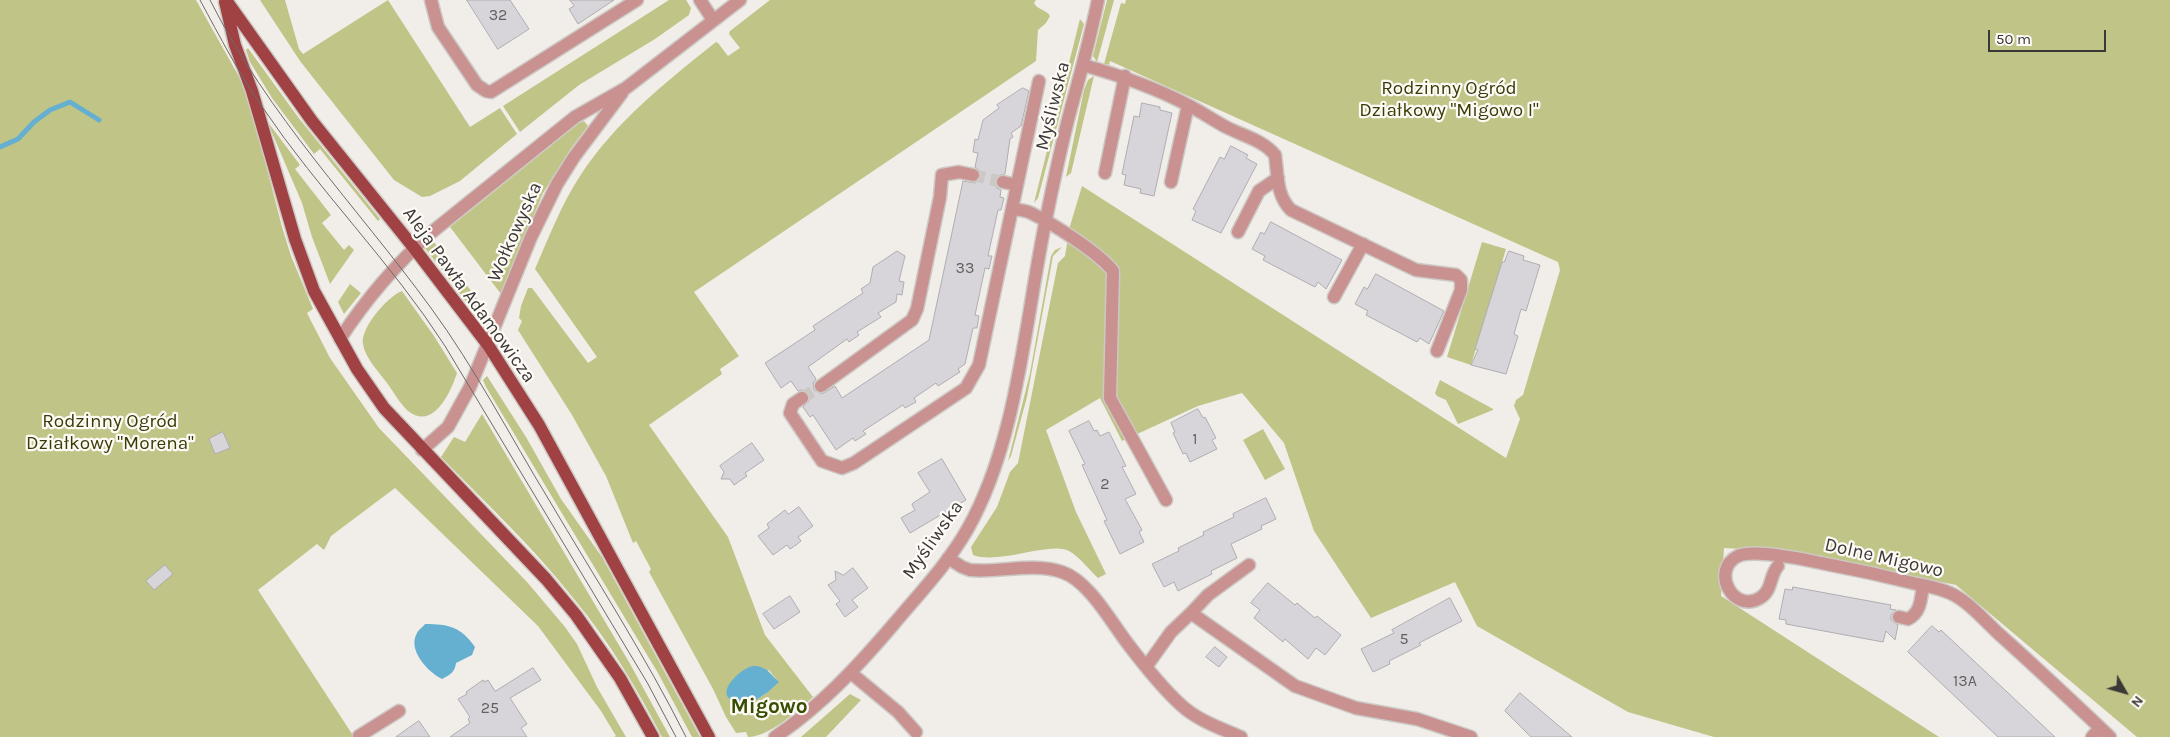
<!DOCTYPE html>
<html>
<head>
<meta charset="utf-8">
<style>
	body { margin:0 }
	#map { position:relative; width:2170px; height:737px; overflow:hidden; background:#f1ede9; font-family:Karla,sans-serif }
	canvas { display:block }
	.north { position:absolute; left:2100px; top:667px; width:50px; height:50px; -webkit-text-stroke:4px #fefaf6; paint-order:stroke; rotate:128deg; font-size:14px; font-weight:700; line-height:20px; text-align:center; color:#3a3937 }
	.north::after { content:''; display:block; margin:auto; width:18px; height:22px; background:#3a3937; clip-path:polygon(50% 0,100% 100%,50% 72%,0 100%) }
	.scale { position:absolute; left:1988px; top:30px; width:118px; height:22px; box-sizing:border-box; border:2px solid #3a3937; border-top:0; padding-left:6px; font-size:15px; line-height:18px; white-space:nowrap; color:#3a3937; -webkit-text-stroke:4px #fefaf6; paint-order:stroke }
</style>
</head>
<body>
<div id="map">
<canvas width="2170" height="737"></canvas>
<div class="north">N</div>
<div class="scale">50 m</div>
</div>
<script>
const g = document.querySelector('canvas').getContext('2d');
g.lineJoin = 'round';
function fill(path, color) {
  g.fillStyle = color;
  g.fill(path, 'evenodd');
}
function strokePath(path, color, width, dash) {
  g.strokeStyle = color;
  g.lineWidth = width;
  g.lineCap = dash ? 'butt' : 'round';
  g.setLineDash(dash || []);
  g.stroke(path);
}
function label(font, color, halo, rows, align = 'center') {
  g.font = font + ' Karla,sans-serif';
  g.lineWidth = 4.5;
  g.setLineDash([]);
  g.textBaseline = 'middle';
  g.strokeStyle = halo;
  g.fillStyle = color;
  for (const [text, x, y, turn = 0] of rows) {
    g.save();
    g.translate(x, y);
    g.rotate((+turn || 0) * Math.PI / 180);
    g.textAlign = isNaN(turn) ? turn : align;
    if (halo) g.strokeText(text, 0, 0);
    g.fillText(text, 0, 0);
    g.restore();
  }
}
const green = new Path2D(`
	M0,0H196L247,91L282,227L291,256L313,309L307,313L330,358L379,428L527,582L565,627L577,644L597,687L626,737H614L616,736L601,711L538,626L395,488L331,536L324,550L317,544L258,590L354,737H0Z
	M260,0H285L299,49L303,54L388,0L470,127L500,108L517,134L460,181L430,196L422,197L394,180L300,61Z
	M669,0H686L691,8L689,15L655,39L579,85L520,132L503,106Z
	M770,0H1036L1034,3C1037,10 1046,9 1050,16L1046,23L1038,30L1036,61L694,292L739,356L720,369L722,374L649,425L728,537L765,635L813,697C797,711 769,737 748,737L746,732L736,733L726,717L713,689L649,572L651,569L636,541L633,543L606,476L572,415L518,330L522,321L519,318L521,306L528,288H532L588,363L597,357L535,269C549,237 561,205 580,176C615,122 666,82 716,42L718,43L728,56L740,48L729,34L730,31ZM769,670L778,682C766,694 757,703 739,703Z
	M1107,0H1114L1097,62L1093,56Z
	M1126,0H2170V737H2137L1956,585L1793,552L1724,548L1721,596L1939,737H1714L1628,712L1477,626L1455,582L1371,618L1314,531L1284,443L1242,393L1198,406L1122,441L1100,398L1046,430L1076,512L1106,574L1098,578C1089,570 1080,557 1069,551C1049,541 1000,565 973,555L971,547L997,507L1010,472L1018,463L1058,263L1065,256L1070,226L1082,186L1506,458L1520,419L1514,406L1516,400L1523,395L1560,270L1558,262L1110,61L1109,65L1104,64L1121,3L1125,4Z
	M1080,19L1084,24L1038,198L1034,203Z
	M248,48L298,117L380,219L378,221L320,149L314,154L272,98L250,62L246,50Z
	M1094,76L1071,173L1066,177L1084,90L1088,80Z
	M267,121L300,165L295,169L331,215L322,223L344,250L349,245L354,250L330,284L312,237L302,203Z
	M584,121L588,126L572,147L543,193L501,294L450,227L579,123Z
	M433,241L491,317L488,325L483,324L425,248Z
	M1482,242L1506,249L1471,365L1447,357Z
	M1062,247L1053,256L1027,397L1011,456L1008,461L1030,373L1051,256L1055,250Z
	M350,284L361,293L344,314L338,302Z
	M402,291L434,336L457,373C451,391 434,431 408,411C400,404 393,391 387,383C379,372 365,358 363,344C360,328 388,296 402,291Z
	M487,376L526,437L561,499L602,557L700,737H692L658,673L486,387L483,380Z
	M1440,380L1493,409V410L1458,424L1446,400L1437,396L1435,393Z
	M482,414L629,662L670,737H662C637,688 609,641 574,599C534,548 486,503 441,457L454,437L465,442Z
	M1263,429L1285,469L1265,480L1243,440Z
	M850,694L861,700L826,737H801Z`);
const water = new Path2D(`
	M425,624C449,624 461,627 475,647L472,655L456,663C455,672 450,675 442,679C428,672 407,650 417,633C418,630 423,627 425,624Z
	M753,666C767,666 769,673 779,682L768,692L750,704C743,703 736,703 730,699C717,690 743,667 753,666Z`);
const stream = new Path2D(`
	M0,147L18,139L34,122L50,110L70,102L99,120`);
const building = new Path2D(`
	M467,0H510L529,29L498,49Z
	M570,0H614L578,24L569,9L574,6Z
	M1023,88L1029,91L1021,126L1011,133L1013,137L1010,139L1005,174L997,176L995,181L997,188L1001,190L1000,197L1004,198L1001,210H998L988,256H992L989,269L985,268L975,315L979,316L977,328H973L965,364L958,369L960,372L938,386L936,383L914,398L916,402L905,408L903,405L863,431L866,434L855,441L853,438L836,450L813,415L810,417L803,407L809,401L808,393L802,390L798,391L791,381L781,388L765,363L815,330L813,326L863,293L861,289L870,283L873,267L897,251L905,256L899,281L904,282L902,295L897,294L896,302L878,313L881,317L857,332L859,335L849,342L847,339L808,367L816,379L813,383L814,390L822,394L835,386L842,398L929,340L963,181L975,183L981,177V172L975,167L978,153L973,152L975,139L978,140L983,120L999,108L997,105Z
	M1142,103L1160,107V110L1172,113L1154,196L1140,193L1141,189L1124,185L1126,175L1122,174L1134,116L1139,117Z
	M1231,146L1248,155L1246,158L1257,164L1221,233L1192,220L1196,211L1193,209L1220,157L1224,159Z
	M1271,222L1342,260L1326,289L1318,282L1315,287L1263,260L1265,256L1252,249L1261,232L1264,234Z
	M1509,251L1524,256L1523,260L1540,265L1526,311L1521,309L1514,334L1518,336L1506,374L1471,365L1478,350L1475,349L1502,262H1504Z
	M1376,274L1444,311L1429,344L1420,338L1417,342L1366,315L1368,311L1355,304L1364,287L1367,289Z
	M1198,409L1203,418L1205,417L1216,438L1212,440L1217,449L1190,462L1186,453L1183,454L1173,433L1175,432L1171,423Z
	M1089,421L1094,431L1097,430L1100,436L1109,432L1126,466L1122,467L1136,494L1125,499L1142,530L1139,532L1144,542L1120,554L1104,521L1107,520L1082,465L1085,464L1069,431Z
	M223,432L230,448L215,454L209,439Z
	M752,443L764,460L745,473L747,476L734,485L730,479H721L724,472L720,466Z
	M942,459L966,500L910,533L901,518L915,510L912,505L913,503L930,492L918,473Z
	M1266,498L1276,519L1261,526L1262,529L1231,544L1237,558L1211,571L1212,574L1178,591L1174,582L1164,587L1152,564L1179,551L1178,548L1204,535L1203,532L1234,517L1233,514Z
	M799,507L813,526L798,537L801,541L796,545L790,549L787,545L773,555L758,536L769,528L767,524L785,510L788,514Z
	M165,565L173,574L154,590L146,581Z
	M853,568L868,588L852,600L858,607L845,617L836,604L840,601L828,585L836,580L835,571L843,575Z
	M1268,583L1295,605L1297,603L1315,618L1317,616L1341,635L1325,655L1316,648L1308,659L1285,639L1283,642L1254,618L1260,610L1251,603Z
	M1793,587L1891,605L1890,609L1896,610L1891,615V620L1898,625L1895,640L1886,631L1883,642L1786,624V620L1779,619L1785,589L1792,590Z
	M790,596L800,612L774,629L763,614Z
	M1450,598L1462,621L1419,643L1421,645L1389,661L1390,664L1373,672L1361,649L1394,633L1392,630Z
	M1932,626L1939,632L1941,630L2055,737H1998L1908,652Z
	M1215,647L1227,657L1219,667L1206,657Z
	M533,668L541,680L510,698L527,724L521,728L527,737H450L470,723L468,719L470,717L458,699L467,694L466,692L483,680L484,682L488,680L495,691Z
	M1520,693L1572,737H1531L1505,711Z
	M419,721L430,737H396Z`);
const minorTunnel = new Path2D(`
	M973,175L1003,182
	M802,398L821,386`);
const minor = new Path2D(`
	M431,0L438,27L477,85L486,91L491,92L637,0
	M700,0L713,20
	M1083,65C1119,75 1153,87 1186,104C1200,111 1213,120 1226,127C1243,136 1263,140 1275,155C1278,175 1276,195 1291,210L1416,270L1456,275L1461,280V290L1437,351
	M1105,173L1125,76
	M1003,182L1017,185
	M1171,182L1188,105
	M1012,209C1018,210 1025,210 1031,213C1053,224 1098,252 1113,271L1110,398L1166,500
	M1238,232L1259,191L1278,178
	M1334,297L1363,244
	M340,339C366,299 396,264 432,232L575,117L626,88L740,0
	M821,386L912,320L917,309L940,197L942,175L959,172L973,175
	M802,398L793,404L790,413L822,461L842,468L854,463L966,388L979,365L1039,81
	M422,450L448,427L470,387L531,237L557,184L574,157L622,93
	M948,558L962,567L970,570C1000,573 1032,562 1062,572C1089,581 1111,622 1128,644C1144,665 1161,687 1181,705C1197,720 1220,728 1241,737
	M1778,566C1769,576 1773,590 1760,598C1733,614 1710,570 1738,556C1753,549 1804,559 1821,563C1853,569 1885,576 1917,584C1928,586 1939,588 1950,593C1968,601 1984,620 1999,634C2037,668 2073,702 2110,737
	M1191,613L1208,595L1249,565
	M1899,617L1908,619C1921,613 1921,598 1923,585
	M1146,667L1171,632L1191,613L1295,686L1356,708L1417,719L1471,737
	M851,673L898,712L916,732
	M360,737L359,736L399,711
	M775,737C821,706 857,667 893,625C918,595 947,565 967,530C1018,441 1025,319 1046,219C1054,180 1062,140 1073,101C1082,68 1091,34 1098,0
	M2092,737L2100,728`);
const major = new Path2D(`
	M226,0L312,121L414,248L488,345L539,425L709,737
	M225,2L235,45L252,91L295,239L314,291L357,369L384,408L546,579L576,615L620,678L653,737`);
const tram = new Path2D(`
	M200,0C220,37 239,74 263,108C319,191 391,262 445,346L648,684L676,737
	M210,0C269,117 355,204 431,308C475,368 510,436 549,500C595,578 645,655 686,737`);
const numberNames = [
	["32",498,15],
	["33",965,268],
	["1",1195,439],
	["2",1105,484],
	["5",1404,639],
	["13A",1965,681],
	["25",490,708]
];
const parkNames = [
	["Rodzinny Ogród",1449,89],
	["Działkowy \"Migowo I\"",1449,111],
	["Rodzinny Ogród",110,422],
	["Działkowy \"Morena\"",110,444]
];
const streetNames = [
	["Myśliwska",1053,106,-76],
	["Wołkowyska",515,232,-66],
	["Aleja Pawła Adamowicza",469,295,54],
	["Myśliwska",933,540,-55],
	["Dolne Migowo",1884,558,13]
];
const quarterNames = [
	["Migowo",769,707]
];
fill(green, '#c1c487');
fill(water, '#65afd0');
strokePath(stream, '#65afd0', 5);
fill(building, '#d7d5d9');
strokePath(building, '#afadb2', 1);
strokePath(minorTunnel, '#ccc9c5', 12, [12, 6]);
strokePath(minor, '#ccc9c5', 15);
strokePath(major, '#ccc9c5', 15);
strokePath(minor, '#c99290', 12);
strokePath(major, '#a04244', 12);
strokePath(tram, '#6d6b68', 1);
label('16px', '#616060', null, numberNames);
label('19px', '#3a3b05', '#fefaf6', parkNames);
label('19px', '#3a3937', '#fefaf6', streetNames);
label('bold 21px', '#374d00', '#fefaf6', quarterNames);
</script>
</body>
</html>
